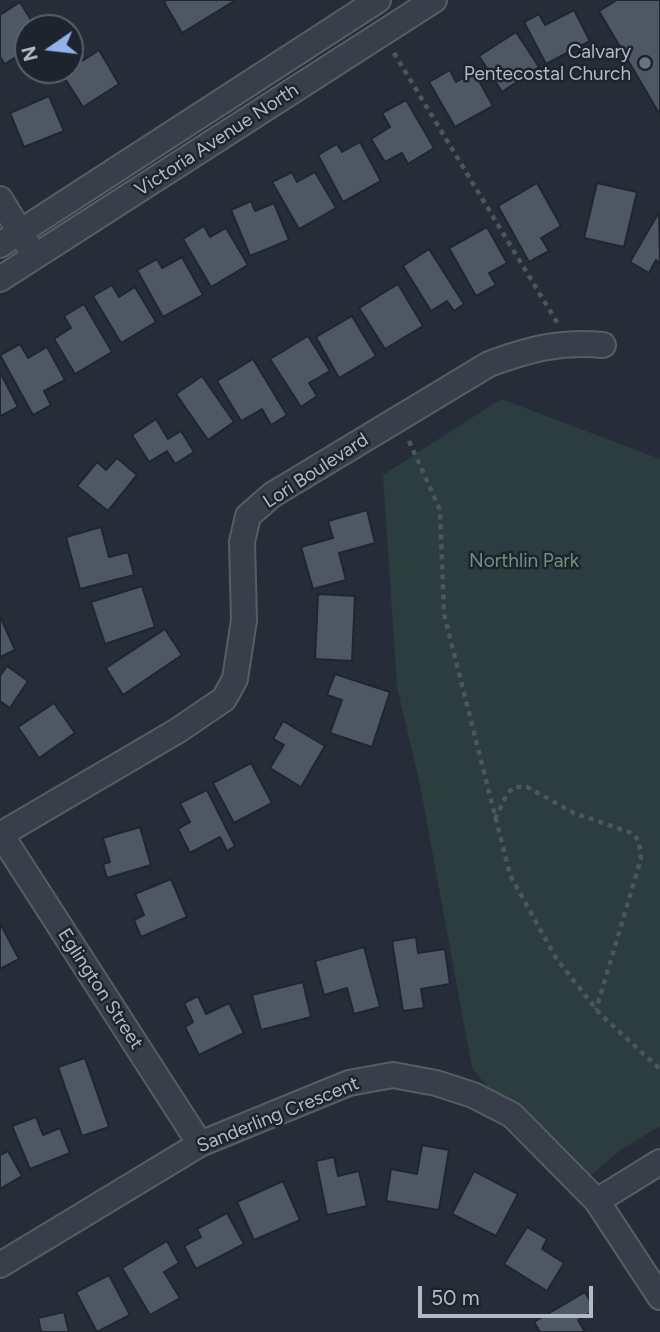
<!DOCTYPE html>
<html>
<head>
<meta charset="utf-8">
<style>
	body { margin:0 }
	#map { position:relative; width:660px; height:1332px; overflow:hidden; background:#262d39; font-family:Figtree,sans-serif }
	canvas { display:block }
	.north { position:absolute; left:14px; top:14px; width:70px; height:70px; box-sizing:border-box; background:#1e242e; border:2px solid #5a606a; border-radius:50%; rotate:256deg; font-size:19px; font-weight:700; line-height:28px; text-align:center; color:#b4bac5 }
	.north::after { content:''; display:block; margin:auto; width:24px; height:32px; background:#93b1eb; clip-path:polygon(50% 0,100% 100%,50% 72%,0 100%) }
	.scale { position:absolute; left:418px; top:1286px; width:175px; height:32px; box-sizing:border-box; border:4px solid #b4bac5; border-top:0; padding-left:9px; font-size:21px; line-height:24px; white-space:nowrap; color:#b4bac5; -webkit-text-stroke:5px #1e242e; paint-order:stroke }
</style>
</head>
<body>
<div id="map">
<canvas width="660" height="1332"></canvas>
<div class="north">N</div>
<div class="scale">50 m</div>
</div>
<script>
const g = document.querySelector('canvas').getContext('2d');
g.lineJoin = 'round';
function fill(path, color) {
  g.fillStyle = color;
  g.fill(path, 'evenodd');
}
function strokePath(path, color, width, dash) {
  g.strokeStyle = color;
  g.lineWidth = width;
  g.lineCap = dash ? 'butt' : 'round';
  g.setLineDash(dash || []);
  g.stroke(path);
}
function label(font, color, halo, rows, align = 'center') {
  g.font = font + ' Figtree,sans-serif';
  g.lineWidth = 5;
  g.setLineDash([]);
  g.textBaseline = 'middle';
  g.strokeStyle = halo;
  g.fillStyle = color;
  for (const [text, x, y, turn = 0] of rows) {
    g.save();
    g.translate(x, y);
    g.rotate((+turn || 0) * Math.PI / 180);
    g.textAlign = isNaN(turn) ? turn : align;
    if (halo) g.strokeText(text, 0, 0);
    g.fillText(text, 0, 0);
    g.restore();
  }
}
const green = new Path2D(`
	M501,399L660,459V1126L622,1149L583,1182L550,1134L499,1103L472,1067L420,785L397,687L383,475Z`);
const building = new Path2D(`
	M167,0H236L182,33L164,2Z
	M617,0H660V115L599,11Z
	M20,2L36,28H28V49L5,64L0,57V15Z
	M574,10L590,41L546,64L524,22L539,14L545,25Z
	M516,32L539,67L502,92L479,56Z
	M99,50L119,84L83,107L62,74Z
	M450,70L456,82L474,72L493,106L455,127L429,82Z
	M49,96L64,131L24,147L10,113Z
	M406,100L434,148L408,164L402,153L385,162L371,139L390,127L382,113Z
	M360,142L381,181L343,202L318,155L337,144L342,152Z
	M292,172L297,182L315,172L336,208L299,229L272,182Z
	M537,183L561,226L541,238L549,251L529,262L498,206Z
	M597,183L637,192L624,247L584,238Z
	M251,201L255,211L274,203L289,240L250,256L231,210Z
	M659,212L660,263L656,260L649,273L630,262Z
	M204,226L210,237L226,228L248,265L211,287L183,239Z
	M487,227L507,263L489,273L496,285L476,296L449,248Z
	M429,249L464,304L454,311L447,301L431,311L403,266Z
	M182,257L203,295L163,317L137,270L157,259L162,268Z
	M398,284L423,326L385,349L359,308Z
	M112,285L119,297L135,287L156,322L121,343L93,296Z
	M84,304L112,352L75,374L54,339L71,328L64,316Z
	M352,316L376,356L339,378L316,337Z
	M308,336L330,371L309,383L317,396L301,407L270,359Z
	M20,344L28,358L47,347L65,380L44,391L51,405L33,415L0,355Z
	M253,359L287,415L271,425L262,409L241,421L217,381Z
	M1,374L18,407L0,416V375Z
	M202,376L234,422L208,440L176,394Z
	M156,419L168,439L181,431L194,452L175,464L167,451L149,462L132,435Z
	M117,458L137,475L108,511L77,486L97,462L106,470Z
	M367,510L375,543L339,553L346,580L313,589L301,547L333,538L328,521Z
	M101,527L109,557L128,552L134,575L80,589L66,537Z
	M142,586L155,627L105,644L91,602Z
	M318,594L355,596L352,661L315,659Z
	M0,616L15,650L0,657Z
	M165,629L182,655L123,695L106,668Z
	M7,666L28,681L10,708L0,701V676Z
	M335,674L390,692L372,747L330,733L342,700L327,695Z
	M54,703L75,733L39,758L18,727Z
	M283,721L325,746L301,787L270,768L284,745L273,739Z
	M251,763L272,803L234,823L213,783Z
	M207,790L235,846L227,851L220,837L190,853L178,829L190,822L180,803Z
	M140,827L151,865L107,878L103,864L110,862L103,838Z
	M171,879L187,917L141,937L134,920L144,915L135,894Z
	M0,923L19,959L0,969Z
	M416,937L418,953L445,949L450,984L421,989L424,1008L403,1011L392,941Z
	M364,947L380,1007L354,1014L347,988L324,995L315,961Z
	M303,982L311,1017L261,1030L252,995Z
	M198,996L206,1014L229,1003L244,1033L199,1055L185,1027L193,1022L184,1003Z
	M85,1058L109,1127L82,1136L58,1067Z
	M36,1117L43,1135L60,1128L70,1153L30,1169L12,1126Z
	M422,1145L449,1150L439,1210L386,1201L391,1169L417,1174Z
	M8,1151L22,1176L0,1189V1155Z
	M334,1157L338,1176L359,1171L367,1206L327,1215L316,1161Z
	M474,1171L518,1194L496,1236L452,1214Z
	M283,1181L300,1220L254,1240L237,1202Z
	M227,1213L244,1244L196,1269L184,1246L201,1237L197,1229Z
	M527,1227L547,1239L542,1249L564,1263L547,1291L504,1264Z
	M167,1241L179,1263L164,1272L180,1298L150,1315L122,1268Z
	M109,1275L130,1315L97,1332L76,1292Z
	M585,1292L595,1310L578,1320L585,1332H540L534,1322Z
	M64,1312L69,1332H41L38,1318Z`);
const path = new Path2D(`
	M394,53L558,324
	M409,441L440,510L444,614L510,875L556,958L600,1014L660,1069
	M495,819L507,794L514,787H527L574,813L632,833L639,841L641,859L596,1010`);
const street = new Path2D(`
	M0,199L29,247
	M0,245L378,0
	M0,279L434,0
	M0,833L200,1144
	M0,835L177,731L224,699L235,679L244,620L242,542L248,516L272,495L489,364C530,349 560,341 603,345
	M597,1201L660,1162
	M0,1265L200,1144L349,1083L393,1075L436,1083L473,1095L512,1115L597,1201L660,1297`);
const markers = [
	[645,63,7,"#6b7280"]
];
const poiNames = [
	["Calvary",631,52],
	["Pentecostal Church",631,74]
];
const streetNames = [
	["Victoria Avenue North",217,140,-33],
	["Lori Boulevard",316,471,-33],
	["Eglington Street",100,989,57],
	["Sanderling Crescent",278,1115,-22]
];
const parkNames = [
	["Northlin Park",524,561]
];
fill(green, '#2b3d3e');
fill(building, '#4e5764');
strokePath(building, '#202630', 2);
strokePath(street, '#575d67', 28);
strokePath(path, '#49585b', 4.5, [5, 5]);
strokePath(street, '#393f4a', 24);
for (const [x, y, r, color] of markers) {
  const dot = new Path2D();
  dot.arc(x, y, r, 0, 2 * Math.PI);
  g.fillStyle = color;
  g.fill(dot);
  strokePath(dot, '#1e242e', 2.5);
}
label('19px', '#b4bac5', '#1e242e', poiNames, 'right');
label('19px', '#b4bac5', '#1e242e', streetNames);
label('19px', '#6e9379', '#1e242e', parkNames);
</script>
</body>
</html>
